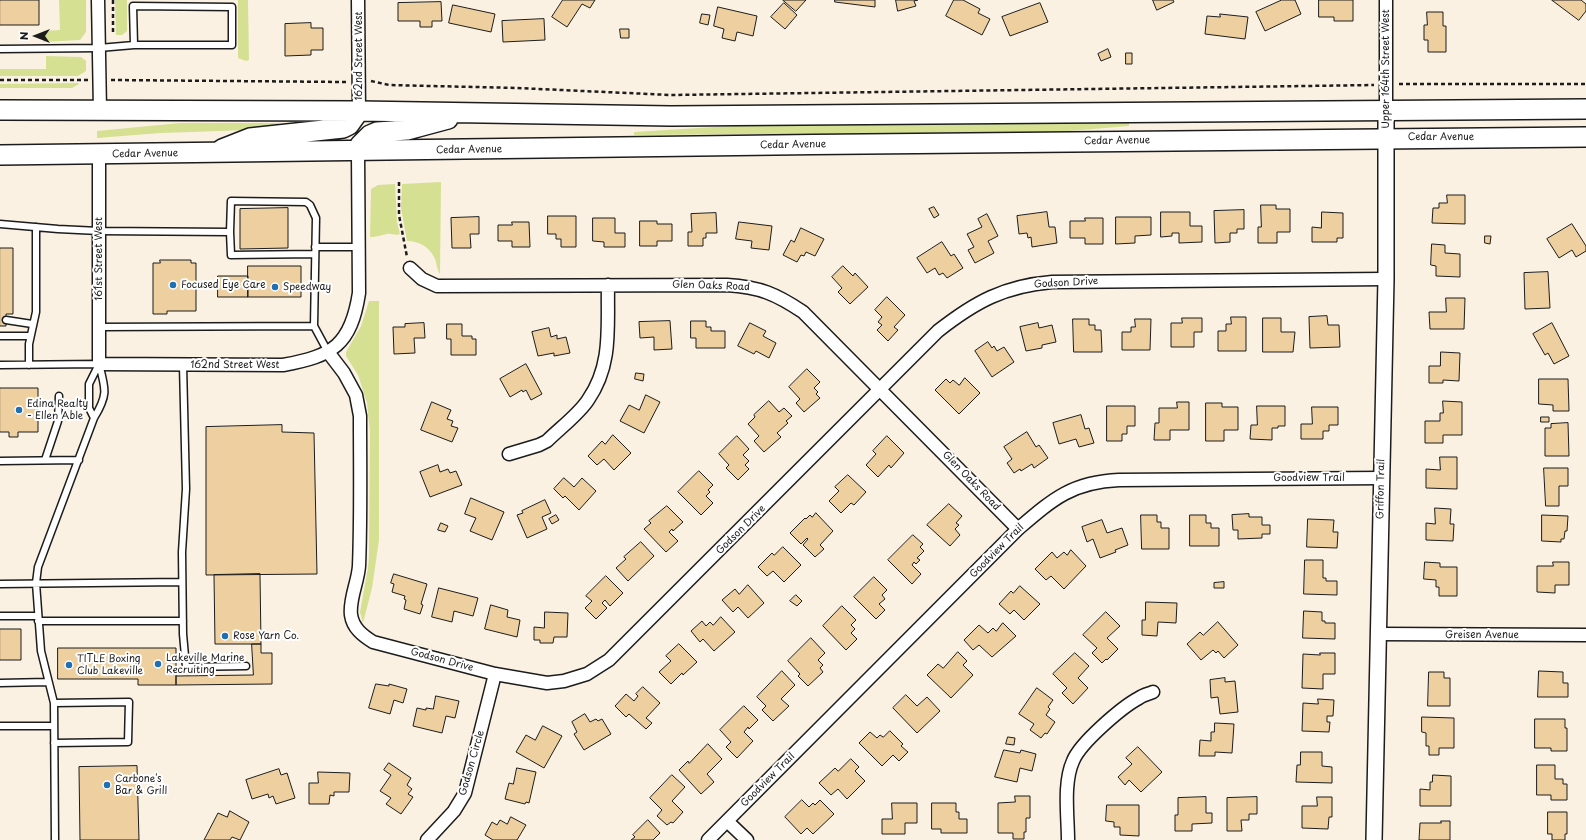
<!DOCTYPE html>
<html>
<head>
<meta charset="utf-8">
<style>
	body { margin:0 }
	#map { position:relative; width:1586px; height:840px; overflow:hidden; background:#faf1e2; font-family:"Playpen Sans",sans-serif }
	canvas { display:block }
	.north { position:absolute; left:16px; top:16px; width:40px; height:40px; -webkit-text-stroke:3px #fff; paint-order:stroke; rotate:270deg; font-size:11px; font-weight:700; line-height:16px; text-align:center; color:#1c1c1c }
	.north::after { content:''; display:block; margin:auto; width:14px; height:18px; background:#1c1c1c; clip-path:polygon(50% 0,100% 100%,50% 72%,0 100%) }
</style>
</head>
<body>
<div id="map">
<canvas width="1586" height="840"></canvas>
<div class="north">N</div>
</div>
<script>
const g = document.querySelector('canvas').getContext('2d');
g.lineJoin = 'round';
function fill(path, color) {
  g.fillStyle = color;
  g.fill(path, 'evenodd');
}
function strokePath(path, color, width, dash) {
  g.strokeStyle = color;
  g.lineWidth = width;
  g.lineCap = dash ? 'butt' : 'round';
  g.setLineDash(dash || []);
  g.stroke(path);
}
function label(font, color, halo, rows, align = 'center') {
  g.font = font + ' "Playpen Sans",sans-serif';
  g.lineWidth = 4;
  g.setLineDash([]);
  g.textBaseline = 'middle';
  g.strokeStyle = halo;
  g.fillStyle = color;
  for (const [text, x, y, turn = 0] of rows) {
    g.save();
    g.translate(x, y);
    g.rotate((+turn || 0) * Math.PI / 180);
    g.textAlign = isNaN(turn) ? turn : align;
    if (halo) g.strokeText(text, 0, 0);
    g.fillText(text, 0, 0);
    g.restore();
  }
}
const green = new Path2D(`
	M59,0H86V32L80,40L43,42V31L60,30Z
	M115,0H127V31L122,35H116Z
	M238,0H248L249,60L246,61L238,58Z
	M46,56L81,57L86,61V71L78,76H0V69H46Z
	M78,83L79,84L72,88H0V84Z
	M180,123H279V129L161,133L97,138V131Z
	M1129,123V126L1057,132L634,135V132L731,126Z
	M441,182L440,274C437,270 437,264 435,259C430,247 419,241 407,241L401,208L402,184Z
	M395,184L397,222L400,234C395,236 392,233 387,234C381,235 377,237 370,237L371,189L378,185Z
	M369,301H379V540L372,588L363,623L360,612L368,568L369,555L370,432L367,403L358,375L346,356V352L361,326Z`);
const building = new Path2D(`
	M0,0H39V25H0Z
	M563,0H595L590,8L582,4L567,27L552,17Z
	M783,0H806L796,11Z
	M835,0H875V7L835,2Z
	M896,0H918L914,1L916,6L898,11Z
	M954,0H963L980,9L978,13L990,19L982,35L946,16Z
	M1153,0H1173L1174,2L1157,10Z
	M1282,0H1295L1301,14L1265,31L1256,12Z
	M1319,0H1353V21H1334V17H1319Z
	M1552,0H1581L1586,4V11L1579,20Z
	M441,2L442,21H432V27H420V21H398V3Z
	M784,3L797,15L785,29L771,17Z
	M1040,3L1048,22L1010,36L1002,17Z
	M453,5L495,14L491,32L449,23Z
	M718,7L757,16L753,36L737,32L735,41L722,38L724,29L714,26Z
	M1427,12H1443V26H1446V52H1428V40H1424V25H1427Z
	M702,14L710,15L708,25L700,23Z
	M1220,14L1248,17L1245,39L1205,34L1207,16L1220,17Z
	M544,19L545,40L503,42L502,21Z
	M311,23V28H323V50H311V55L285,56V24Z
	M620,29H629V38H621Z
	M1108,49L1111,57L1101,61L1098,54Z
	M1126,53H1132V64H1126Z
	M1447,195H1465V224L1432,223L1433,208H1439V203H1447Z
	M1261,205H1276V209H1290V232H1277V243H1258V227H1261Z
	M934,207L939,215L934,218L929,209Z
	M288,208V248L240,249V209Z
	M1244,210V229H1237V233H1230V242L1215,243L1214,211Z
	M1047,212L1049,227H1055L1057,243L1032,247L1031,237L1028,238L1027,233L1019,234L1017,216Z
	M1161,212H1190V226H1202V242L1179,243V233H1172V236L1161,237Z
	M1322,212L1343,213V238H1337V242H1312V227L1321,228Z
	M716,213L717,233H706V238H703V246H688V232H692L691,214Z
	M987,214L998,236L988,241L994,253L975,263L968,250L974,247L967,234L982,227L978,219Z
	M548,216H576V247H561V239H556V234H548Z
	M479,217V234H470L471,248H452L451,218Z
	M1116,217H1151V235L1135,236V243L1116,244Z
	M593,218H615V233H625V247H604V242L593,241Z
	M1085,218H1103V244H1085V238H1070V221H1085Z
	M640,221H657V224H672V241H657V246H640Z
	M512,222H529L530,247H512V241H498V225H512Z
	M739,222L772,226L769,250L751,248L752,241L736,239Z
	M1572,224L1586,246V251L1576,257L1572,250L1559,258L1547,239Z
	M801,228L824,239L815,256L806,252L804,256L801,255L797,262L783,255L791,240L794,242Z
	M1485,236H1491L1490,244L1485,243Z
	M942,242L951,256L954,254L963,268L947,278L943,273L939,275L935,268L927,273L917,258Z
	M1432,244L1445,245V253L1460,254V277L1436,276V266L1431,265Z
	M0,248H13V314H6V326H0Z
	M160,260H191V263H196V311H167V314H153V263H160Z
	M248,266H301V297H248Z
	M843,266L853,276L855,273L868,287L850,304L838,292L842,288L832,277Z
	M1548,272L1550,308L1525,309L1524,273Z
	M218,276H248V297H218Z
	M887,297L905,315L894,327L898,330L888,341L877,330L882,325L878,322L882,317L875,310Z
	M1446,298H1465L1464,329H1430L1429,312H1446Z
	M1327,316L1328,325H1339L1340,347L1310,348L1309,317Z
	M1231,317H1246V351H1218V331H1226V324H1231Z
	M1182,318H1202V332H1194V347H1171V323H1182Z
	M1263,318H1281V332H1295L1293,352H1263Z
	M1073,319H1089V325H1095V330H1101L1102,352H1074Z
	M1135,319H1151L1150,350H1122V332H1131V327H1135Z
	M670,321L672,349L654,350V337L640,338L639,322Z
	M691,321H706V327H711V331H725V348H696V338H691Z
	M424,323L425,338H414L415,353L394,354L393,327H405V324Z
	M750,323L766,331L763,336L776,343L769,358L756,351L754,354L738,346Z
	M1038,323L1039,328L1052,325L1056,342L1042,345V348L1026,351L1020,327Z
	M1552,323L1569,356L1554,364L1548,353L1545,355L1533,334Z
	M447,324H462V336H472V339H476V355H451V339H447Z
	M549,328L551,337L557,335V339L566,337L570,353L554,356V353L538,356L532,332Z
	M988,342L992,348L994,346L997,351L1004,347L1014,362L992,377L975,351Z
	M1441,352L1460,353L1459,381L1443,380V383H1429V366H1440Z
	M526,364L542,394L531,400L526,390L523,392L522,390L510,397L500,379Z
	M807,369L820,382L814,388L818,392L816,394L820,398L804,412L796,403L800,399L789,387Z
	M636,373L644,374L643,381L635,379Z
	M965,378L980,393L959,414L935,390L946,379L950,383L953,380L959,385Z
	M1539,379H1568L1569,411H1553V405L1539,404Z
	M0,388H38V432H18V437H9V432H0Z
	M646,395L660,402L644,433L620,421L629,405L639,410Z
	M769,401L779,412L784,408L792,416L786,421L788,423L777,433L781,437L764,452L754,441L759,436L748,424L755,417L754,415Z
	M1443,401L1462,402V435H1443V443H1425V421H1440V413H1443Z
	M432,402L451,410L447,419L453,421L451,426L458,428L452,442L421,430Z
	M1177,402H1189V430H1170V440H1154L1155,423H1159V408H1177Z
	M1206,403H1222V407H1238V430H1224V441H1206Z
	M1107,406H1135V426H1127V434H1122V441H1107Z
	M1257,406H1285V426H1278V428H1272V440L1250,439L1251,425H1257Z
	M1312,407H1338V425H1329V431H1323V439H1301V424H1312Z
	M1081,415L1085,429L1089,428L1094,443L1079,447L1076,439L1059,444L1053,423Z
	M1541,417H1549V422H1541Z
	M1568,423L1569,456H1545V428H1551V424Z
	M282,425V432L314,433L317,574L206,575V427Z
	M1027,432L1036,447L1039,445L1048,458L1034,468L1032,464L1021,471L1020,469L1014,473L1007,463L1012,459L1004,447Z
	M613,435L631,453L614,470L604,459L597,465L588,456L602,441L605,444Z
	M737,436L749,449L743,455L749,461L745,465L749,469L738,480L726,468L729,465L719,454Z
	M887,436L904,453L891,468L889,465L878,477L866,465L876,454L873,451Z
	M1440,457H1457V489L1426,488V469L1440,470Z
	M438,465L440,472L448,469L450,473L456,471L462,485L430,497L420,472Z
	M1544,468H1568V486H1559V506H1546Z
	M699,471L713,485L708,490L710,492L706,496L713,503L701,515L678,492Z
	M848,475L866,492L854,505L851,503L841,513L829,501L839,491L835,487Z
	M564,478L574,487L582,478L596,491L579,510L565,496L563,498L554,489Z
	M471,498L504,512L492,540L470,531L476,518L465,514Z
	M545,500L551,513L542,517L547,529L527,538L517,515L523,513L522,511Z
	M949,504L962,516L956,523L959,525L955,529L960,535L950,546L927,525Z
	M667,506L683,522L673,531L672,529L669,532L678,541L666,552L644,529L651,523L649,521Z
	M1435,508L1451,509L1450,524H1454L1453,541L1426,540V523L1435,524Z
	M816,513L833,531L820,545L824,549L815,557L803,545L808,539L807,538L801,544L790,533L805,518L806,519L810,515L812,517Z
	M1249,514V517H1262V525H1270V534H1262V538L1238,539V530H1233L1232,515Z
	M556,515L559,520L552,524L549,519Z
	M1141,515H1157V522H1161V528H1169V549H1142Z
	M1190,515H1206V523H1211V528H1219V546H1190Z
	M1542,515L1568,516L1567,531H1565L1564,539H1561V542L1542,541Z
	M1308,519L1334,520L1333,532H1338L1337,548L1307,547Z
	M1102,520L1107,533L1122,528L1128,545L1115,550L1116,552L1100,558L1093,539L1087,542L1082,527Z
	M441,523L448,526L445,532L438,530Z
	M913,535L923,544L920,547L924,551L917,558L920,560L916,564L914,562L912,565L921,574L912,584L888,560Z
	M641,542L654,556L628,581L616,568L626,559L624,557Z
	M783,547L801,565L784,582L773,571L767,576L758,567L772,553L774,555Z
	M1071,550L1086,566L1064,589L1051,576L1046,580L1035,569L1052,552L1057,558L1064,552L1067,555Z
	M1305,560H1323V578H1326V581H1337V595L1304,594Z
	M1425,562L1440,563V567H1457V596H1439V587H1436V580L1424,579Z
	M1553,562H1569V585H1555V593L1537,592V566H1553Z
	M260,574L261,644H215L214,575Z
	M394,574L427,584L421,604L423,605L420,614L404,609L406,600L404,599L405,596L392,592L394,584L391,583Z
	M606,576L623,593L610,606L605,600L602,603L607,608L596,619L585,608L592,601L586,596Z
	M874,577L887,590L882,595L885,599L879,604L885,610L876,619L854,597Z
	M1224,582V588H1214V583Z
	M748,585L764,603L748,618L738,607L733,612L722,600L735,589L739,594Z
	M1020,586L1040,604L1024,620L1014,610L1010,614L999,604L1011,591L1013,593Z
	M439,588L478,598L473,616L454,611L452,622L432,617Z
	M796,595L802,601L797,606L790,601Z
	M1146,602L1177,603L1176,623L1158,622L1157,636L1142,635V620H1145Z
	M491,605L508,610L507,617L520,620L517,637L485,629Z
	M842,606L856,620L851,625L855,629L851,633L857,639L846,650L823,626Z
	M1304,611L1322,612V621H1325V623H1335V639L1303,638Z
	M545,612L568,613L567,637H554L553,643H540V640H534V627L544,628Z
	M1106,612L1120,626L1107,638L1118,649L1107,660L1106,659L1102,663L1092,653L1097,648L1083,635Z
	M721,617L735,632L714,651L703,639L700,642L691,631L702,621L706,626L710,622L713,625Z
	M1218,622L1238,645L1224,658L1218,651L1216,653L1213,650L1201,660L1187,644L1200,632L1203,635Z
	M1003,623L1016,636L992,657L979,645L973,650L964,640L979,625L988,633L993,628L996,631Z
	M0,629H21V660H0Z
	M811,638L825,653L818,660L823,665L820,668L823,672L808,686L798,676L800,674L788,661Z
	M252,644H261V653H272V684L176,685V676L253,675Z
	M679,644L697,662L683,675L682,673L671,684L659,672L671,661L666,656Z
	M58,648H176V685H138V679H58Z
	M958,652L967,661L963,665L973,675L951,698L927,675L938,664L943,668Z
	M1075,653L1089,666L1078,678L1088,688L1073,704L1062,693L1067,688L1053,674Z
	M1320,653H1335V674H1323V689L1302,688L1303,654L1320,655Z
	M782,671L795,685L781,699L789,706L773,721L762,710L766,706L757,697Z
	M1539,671L1563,672V683H1568V697H1538Z
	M1429,672H1444V678H1450V706H1428Z
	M1225,678V682L1235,681L1238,712L1220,714L1218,697L1211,698L1210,680Z
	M376,684L389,686V684L407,689L403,703L394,700L390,714L369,708Z
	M643,687L660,703L646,718L652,723L646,729L629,714L626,717L615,706L626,694L634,701L638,696L636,694Z
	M1037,688L1053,700L1048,707L1050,709L1046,715L1055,722L1047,734L1045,733L1041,738L1030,730L1034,724L1019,714Z
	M906,695L917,706L927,697L940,711L917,733L893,708Z
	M436,696L459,701L455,718L446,716L442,733L413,726L417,708L426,710V708L433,709Z
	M1318,699L1334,700L1333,716H1327V722H1330L1329,732L1302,731L1303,703L1318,704Z
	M744,706L758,720L749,729L748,727L744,732L753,741L737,758L726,747L731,742L720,730Z
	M585,714L590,722L596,719L598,721L602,719L611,734L584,750L574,734L577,732L572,722Z
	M1422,717L1454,718V748H1439V755H1429V746H1426V733L1422,732Z
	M1535,719H1565V728H1567V751H1551V748H1535Z
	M1215,723L1234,724L1232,753L1215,752V756H1199L1200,740L1211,741V732H1214Z
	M543,726L562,736L544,768L516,752L526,735L535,740Z
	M890,731L903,744L901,746L908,752L899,761L893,755L882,766L859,743L870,732L877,738L880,735L883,737Z
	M1008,737L1015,738L1014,745L1006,744Z
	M708,744L722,759L707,774L714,782L701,794L679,770L688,761L689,763Z
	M1138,747L1162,772L1141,792L1129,780L1125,785L1118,777L1132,764L1126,758Z
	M1004,750L1020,753L1021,750L1036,754L1032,771L1020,768L1017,782L995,777Z
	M1301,752H1322V766L1332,767V783L1296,782L1297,765H1300Z
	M851,759L859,767L855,771L865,781L847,799L838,789L831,795L819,783L835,768L838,771Z
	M389,763L411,778L407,785L412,789L408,794L413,797L401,814L386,804L391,798L380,791L391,775L384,770Z
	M1537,765H1555V779H1563V784H1567V800H1551V795H1537Z
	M137,766L139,840H80L79,767Z
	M517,768L536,772L529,803L526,802L525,804L505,799L509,783L513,784Z
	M279,769L281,775L287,773L295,798L276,804L273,796L269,798L268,794L252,799L246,780Z
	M318,772L350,773L349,792H334V796L330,795L329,804H309V783H318Z
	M672,775L685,787L672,801L683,812L673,823L671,822L667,825L657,816L662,810L650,798Z
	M1433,775L1451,776V806H1420V789L1430,790V782H1432Z
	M1015,796H1030V818H1026V832H1024V839H1013V833H998V803L1015,802Z
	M1206,797V813H1212V823L1192,824V831H1175V815H1178V798Z
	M1257,797V814H1249V820H1241L1242,831H1227V798Z
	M1317,797H1332V817H1329L1328,829L1302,828V806H1317Z
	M802,800L809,807L813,803L815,805L820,800L834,814L813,834L807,828L801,834L785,817Z
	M892,803H917V823H905V834H882V819H892Z
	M932,803H956V812H959V819H967V833H941V829H932Z
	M1107,805H1139V836L1120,835V827H1114V822L1106,821Z
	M230,811L249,822L240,840L232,837L230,840H204L218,813L227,817Z
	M1548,812H1567V834H1565V840H1552V834H1548Z
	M511,817L526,825L517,840H493L485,835L492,822L497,825L500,820L507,824Z
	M648,820L660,833L653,840H631L635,837L633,835Z
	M1441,821H1450V840H1419L1420,823H1441Z`);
const path = new Path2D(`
	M113,0V34
	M0,80H88
	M111,80L346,82
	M371,81L389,85L517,88L671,95L1374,85
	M1399,84H1586
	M399,182V215L407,257`);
const service = new Path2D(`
	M0,49L99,48L134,45H232V7L133,6L134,45
	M0,224L58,229L99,231L230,232L231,201L306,202L310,205L316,218L314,326
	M230,232L231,255L315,254
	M315,247H359
	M6,320L32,324
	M99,327L314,326L328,352
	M0,336H30
	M0,365L99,364
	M29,365V344L36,312V227
	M183,365L186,489L182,552L183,634L186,667L246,666
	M94,418L89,408V384L99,364
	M45,460L58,421L59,396
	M0,461L79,460
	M0,584L182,582
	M0,616H38
	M38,621H183
	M0,683L48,682
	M54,703L129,702L128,742L54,743
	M0,726H54
	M55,840L54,703L41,651L36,583L38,567L94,418C108,395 106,390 99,364`);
const minor = new Path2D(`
	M98,0L100,110
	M358,0L359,111
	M1386,0V111
	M99,155V364L283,365C333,356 351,345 359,293L358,153
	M410,268L422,279L437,286L727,285C760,287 776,294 803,312L1018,529
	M328,352L344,373L356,395L360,416C360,466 361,517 359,566C358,582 349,599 351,615C353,628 362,635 373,642L495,674L547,683L564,681L587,674L609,660L938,331C975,302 1004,286 1052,282L1386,279
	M509,454L539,445L547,441C559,429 579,414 588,400C613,364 607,326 608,285
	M1379,634L1586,635
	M727,821L747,840
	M427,840L454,811L465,793L495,674
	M708,840L1018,529C1053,499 1072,482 1119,480L1382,478
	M1068,840C1068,816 1063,783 1073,761C1080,743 1122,707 1139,698C1143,695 1148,694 1153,692`);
const tertiary = new Path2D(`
	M1374,840L1386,279V111`);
const primary = new Path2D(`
	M0,110L359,111L671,116L1586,109
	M222,149L250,138L343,128L349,125L359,111
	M358,153L360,145L370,135L377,132L407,130L448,119
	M0,155C529,151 1057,138 1586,137`);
const markers = [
	[173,285,4,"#1f6fb2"],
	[275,287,4,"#1f6fb2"],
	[19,410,4,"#1f6fb2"],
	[225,636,4,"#1f6fb2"],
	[158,664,4,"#1f6fb2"],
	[69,665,4,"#1f6fb2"],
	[107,785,4,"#1f6fb2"]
];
const streetNames = [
	["162nd Street West",359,56,-90],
	["Upper 164th Street West",1386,69,-90],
	["Cedar Avenue",1441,137],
	["Cedar Avenue",1117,141,-1],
	["Cedar Avenue",793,145,-1],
	["Cedar Avenue",469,150,-1],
	["Cedar Avenue",145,154,-1],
	["161st Street West",99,259,-90],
	["Godson Drive",1066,283,-3],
	["Glen Oaks Road",711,286,2],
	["162nd Street West",235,365],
	["Goodview Trail",1309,478],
	["Glen Oaks Road",971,481,46],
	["Griffon Trail",1381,489,-89],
	["Godson Drive",741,530,-45],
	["Goodview Trail",997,551,-45],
	["Greisen Avenue",1482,635],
	["Godson Drive",442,660,15],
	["Godson Circle",472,763,-74],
	["Goodview Trail",768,780,-45]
];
const poiNames = [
	["Focused Eye Care",181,285],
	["Speedway",283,287],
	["Edina Realty",27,404],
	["- Ellen Able",27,416],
	["Rose Yarn Co.",233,636],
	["Lakeville Marine",166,658],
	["Recruiting",166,670],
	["TITLE Boxing",77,659],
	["Club Lakeville",77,671],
	["Carbone's",115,779],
	["Bar & Grill",115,791]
];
fill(green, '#d5e093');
fill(building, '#edcfa0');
strokePath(building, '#1c1c1c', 1);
strokePath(service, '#1c1c1c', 9);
strokePath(minor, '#1c1c1c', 15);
strokePath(tertiary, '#1c1c1c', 18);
strokePath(primary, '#1c1c1c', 22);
strokePath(path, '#1c1c1c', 2.5, [4, 3]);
strokePath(service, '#fff', 6);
strokePath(minor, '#fff', 12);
strokePath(tertiary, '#fff', 15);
strokePath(primary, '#fff', 19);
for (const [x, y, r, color] of markers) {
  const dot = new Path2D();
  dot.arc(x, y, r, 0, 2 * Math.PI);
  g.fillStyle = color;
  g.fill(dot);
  strokePath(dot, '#fff', 1.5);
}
label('10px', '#1c1c1c', '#fff', streetNames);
label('10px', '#1c1c1c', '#fff', poiNames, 'left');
</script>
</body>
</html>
